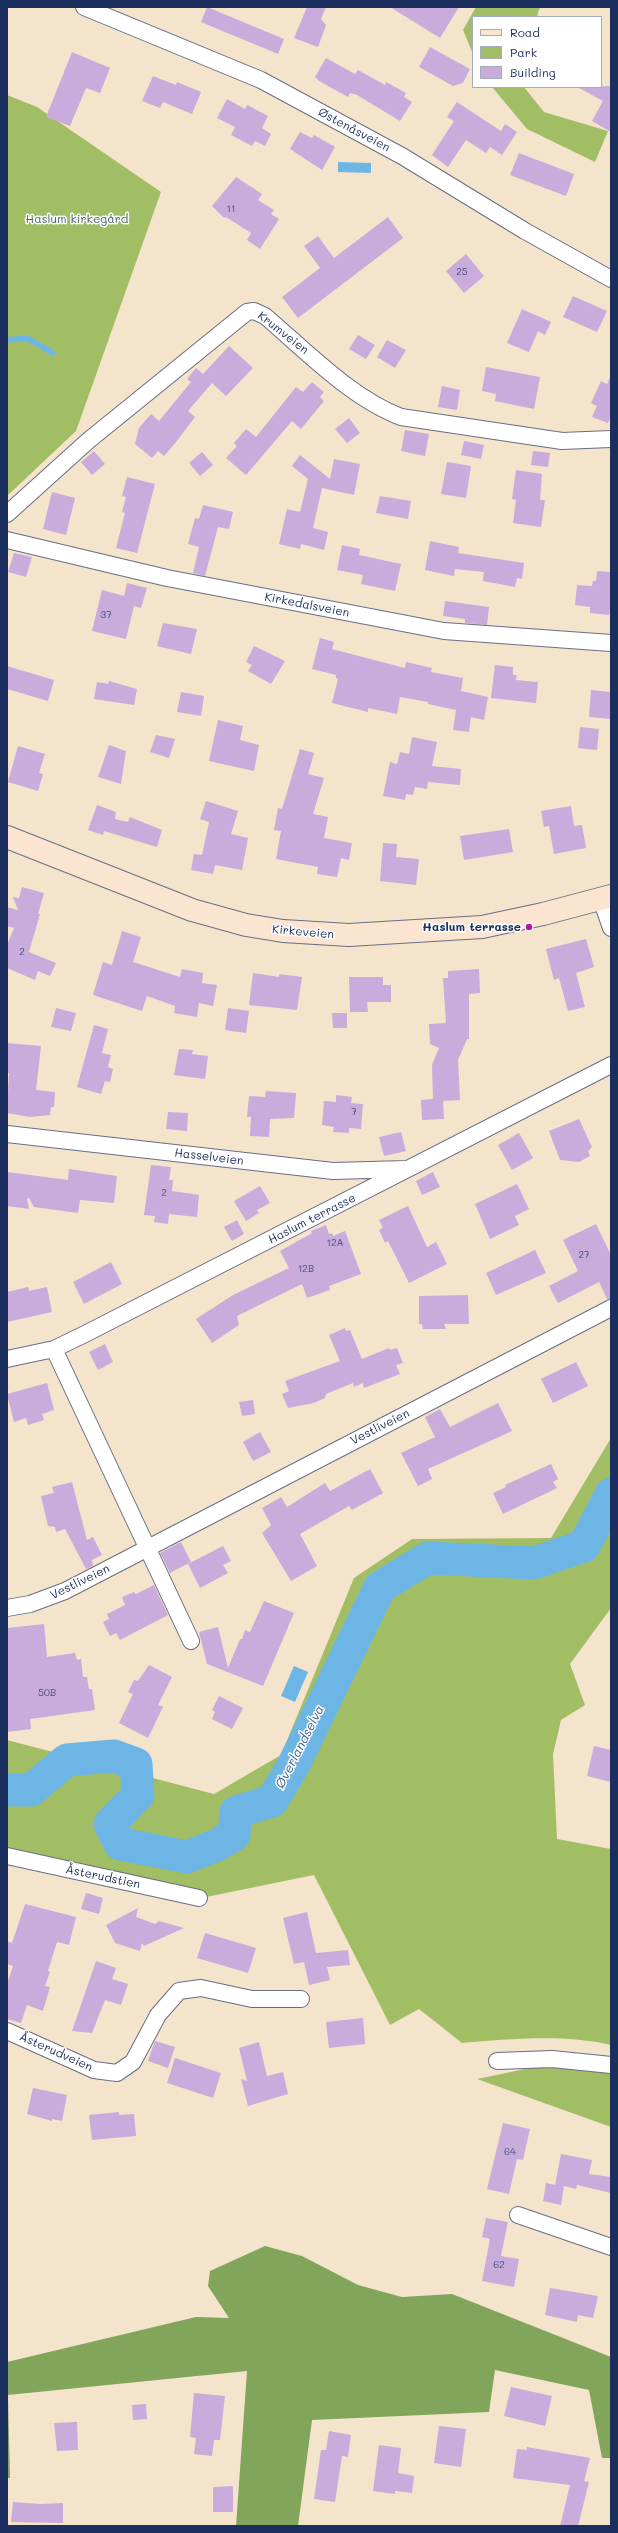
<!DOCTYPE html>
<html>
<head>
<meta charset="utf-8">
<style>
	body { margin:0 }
	#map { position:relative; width:618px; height:2533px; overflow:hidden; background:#f5e4cc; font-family:Mali,sans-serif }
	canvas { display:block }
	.frame { position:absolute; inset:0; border:8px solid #1b2f5e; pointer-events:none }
	.legend { position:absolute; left:472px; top:16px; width:130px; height:72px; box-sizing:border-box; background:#fff; border:1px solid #a4acbf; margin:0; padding:5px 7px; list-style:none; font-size:12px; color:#1b2f5e }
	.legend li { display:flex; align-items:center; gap:8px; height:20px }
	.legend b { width:20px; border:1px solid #a4acbf }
</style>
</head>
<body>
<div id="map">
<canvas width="618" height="2533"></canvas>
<div class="frame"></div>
<ul class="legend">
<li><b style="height:5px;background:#fce5d0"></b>Road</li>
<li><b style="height:11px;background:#a2be65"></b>Park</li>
<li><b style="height:11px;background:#c9abdc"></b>Building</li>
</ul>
</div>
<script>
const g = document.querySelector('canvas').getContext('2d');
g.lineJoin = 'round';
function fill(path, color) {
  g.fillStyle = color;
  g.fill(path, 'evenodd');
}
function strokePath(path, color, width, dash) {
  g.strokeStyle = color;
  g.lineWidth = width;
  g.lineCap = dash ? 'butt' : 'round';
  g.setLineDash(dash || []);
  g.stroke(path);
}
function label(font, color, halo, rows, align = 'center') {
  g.font = font + ' Mali,sans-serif';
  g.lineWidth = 3;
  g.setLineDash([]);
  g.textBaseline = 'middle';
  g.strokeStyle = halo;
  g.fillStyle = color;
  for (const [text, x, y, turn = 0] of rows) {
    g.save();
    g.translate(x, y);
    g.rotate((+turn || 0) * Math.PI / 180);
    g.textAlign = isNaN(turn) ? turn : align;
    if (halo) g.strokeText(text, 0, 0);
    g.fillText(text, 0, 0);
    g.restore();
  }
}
const green = new Path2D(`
	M476,7H542L539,9L537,17H473V54L463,30Z
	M492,87H524L544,112L608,131L595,162L527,129Z
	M7,95L37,107L161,192L76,431L7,496Z
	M611,1438V1608L570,1664L585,1705L561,1720L553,1754L557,1839L611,1849V2045C565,2034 509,2039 462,2043L419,2009L390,2025L314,1875L201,1898L7,1857V1740L214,1794L281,1755L354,1578L412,1539L551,1538Z
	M540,2066L611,2069V2127L477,2079Z`);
const forest = new Path2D(`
	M265,2246L302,2256L358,2285L402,2297L452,2294L611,2357V2458H602L589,2390L495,2370L489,2412L312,2420L298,2526H236L247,2371L8,2395L10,2478H7V2362L196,2317L229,2318L208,2286L210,2271Z`);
const water = new Path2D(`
	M338,162L371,163V173L338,172Z
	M294,1666L308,1672L295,1702L281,1696Z`);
const stream = new Path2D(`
	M7,340L27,338L53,353`);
const river = new Path2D(`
	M7,1790H31L67,1760L114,1756L136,1764L138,1795L110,1824L120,1844L187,1857L217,1845L234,1835L236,1812L272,1801L294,1764L380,1587L428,1558L534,1563L584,1546L611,1494`);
const building = new Path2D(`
	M207,7L284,39L278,54L201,22Z
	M307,7H326L321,19L326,25L318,47L294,38Z
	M390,7H459L440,38Z
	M430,47L470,69L463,83L453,86L419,67Z
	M72,52L110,68L100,93L86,88L70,126L46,117Z
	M326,58L355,74L358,70L385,85L386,82L406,93L404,97L412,102L400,121L357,95L350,93L348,97L319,81L315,77Z
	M153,76L176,85L177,82L201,92L192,114L163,102L160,108L142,101Z
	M577,87L611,86V132L592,121L603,101Z
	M227,99L245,109L247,105L268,116L262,128L271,134L265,146L255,141L252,146L231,135L235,127L217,118Z
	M457,102L501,131L505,124L517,132L502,155L490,147L486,153L466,140L448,167L432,155L454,121L447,117Z
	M300,132L312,138L314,135L335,147L322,170L290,149Z
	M519,153L574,174L566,196L510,175Z
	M236,177L262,194L258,200L274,210L271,214L279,219L260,249L247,240L251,233L226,217L224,218L212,206Z
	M388,217L403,238L298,318L282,297L320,268L304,246L318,236L334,258Z
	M466,254L484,276L464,293L446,271Z
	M573,296L607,311L597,332L563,317Z
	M522,309L551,322L545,335L538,331L529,352L507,343Z
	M358,335L375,345L366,359L349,349Z
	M387,340L406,350L395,368L377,357Z
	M229,346L253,368L226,396L212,383L188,411L195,417L176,442L164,456L158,451L152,458L135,444L139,428L151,414L159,421L191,382L187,379L196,368L203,374Z
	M486,367L540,377L534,409L495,401L496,394L482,391Z
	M611,375V416L608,423L592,417L597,406L591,403L601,381L607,384Z
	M312,382L324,392L320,397L324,401L301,429L292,421L246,475L226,458L237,446L234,443L246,429L256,437L296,387L303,392Z
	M442,386L460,390L457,410L438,407Z
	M349,418L360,433L347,443L335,429Z
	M405,430L429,434L425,456L401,451Z
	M464,441L484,445L481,459L461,455Z
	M94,451L105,464L92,475L81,462Z
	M533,451L550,453L548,467L531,465Z
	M202,452L213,465L200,476L189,463Z
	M300,455L330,479L334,459L360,464L354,495L322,488L313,528L328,532L324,550L301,544L300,549L279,544L287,509L300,512L308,479L292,466Z
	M447,462L471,466L466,498L441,494Z
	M516,470L542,474L540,500H545L541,527L513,523L516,500L512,499Z
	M127,477L155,484L137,553L116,548L125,513L122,512L126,497L122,496Z
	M52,492L75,498L66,535L43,529Z
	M380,496L411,501L408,519L376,513Z
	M203,505L233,512L229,529L218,527L205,576L193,573L199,547L188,544L195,518L199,519Z
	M430,541L459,547L458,553L524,563L522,579L517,578L515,587L483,581L484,572L455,569L454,576L425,570Z
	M342,545L360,549L359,555L401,564L395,591L361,584L363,575L337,570Z
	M14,553L32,557L26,577L8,572Z
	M597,571L611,572V608L609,615L590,613V607L575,605L577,585L592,586L593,581H596Z
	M127,583L147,588L141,608L134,606L126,639L92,631L102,590L124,596Z
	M445,601L489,607L487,625L465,623V619L443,616Z
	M163,623L197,629L191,654L157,646Z
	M320,638L334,642L332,649L405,668L406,662L432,668L431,672L463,678L461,691L488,697L484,720L471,717L469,732L453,730L456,710L428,704V702L400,697L397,714L368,708V712L332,703L338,679L336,678V675L312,669Z
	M254,646L285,661L271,684L248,671L252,665L246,662Z
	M495,665L513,667V675H517L516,680L538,682L536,703L491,698Z
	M7,666L54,680L48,701L7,689Z
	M109,681L137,689L134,705L94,699L97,682L108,684Z
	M591,690L611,692V719L589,717Z
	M181,692L204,696L201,716L177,712Z
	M218,720L243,726L240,740L259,745L254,771L209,761Z
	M580,727L599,729L597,750L578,748Z
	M156,735L175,739L169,758L150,752Z
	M412,737L437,742L432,766L461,769L460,785L428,782L427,789L415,787L413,795L406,794L405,800L383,796L390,762L397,764L400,752L409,754Z
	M109,745L126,751L121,784L98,777Z
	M18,746L45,754L39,773L43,774L38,791L8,782Z
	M300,749L314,753L308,774L324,778L313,814L328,817L324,838L352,843L349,860L341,858L337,877L317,874L318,867L276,859L281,831L274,830L278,808L282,809Z
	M206,801L238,811L231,834L248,838L242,870L215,865L213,874L191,870L194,854L202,855L209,822L200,819Z
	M97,805L116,812L115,819L128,822L130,817L162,830L157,847L104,831L103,835L88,830Z
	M571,806L574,826L582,825L586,848L554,854L549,826L544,827L541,811Z
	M509,829L513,852L464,860L460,836Z
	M383,843L397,844L396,857L419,859L416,885L380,881Z
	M22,887L44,893L38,914H40L29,952L56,963L50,976L38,971L35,980L7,968V945L14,928L7,926V907L18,910L13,897L19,898Z
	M122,931L141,937L133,962L180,977L182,969L203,973L202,983L217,985L213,1006L199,1003L197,1017L174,1013L175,1006L147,996L142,1011L93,995L103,962L112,965Z
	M586,939L594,967L576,973L585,1007L568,1011L559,978L554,980L546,949Z
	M479,969L480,993L469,994V1039H467L458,1060L460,1100L443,1101L444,1119L422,1120L421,1100L433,1099L432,1065L439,1048L430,1044L429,1024L446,1023L443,978H448V971Z
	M253,973L279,977V974L302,977L297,1010L249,1005Z
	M349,977H383V985H391V1002H367L368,1012H350Z
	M56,1008L76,1013L71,1031L51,1027Z
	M228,1008L249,1011L246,1033L225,1030Z
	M332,1013H347V1028H333Z
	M94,1025L108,1029L102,1053L111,1055L108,1067L113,1069L110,1082L105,1081L101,1094L77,1087Z
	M7,1043L41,1046L36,1090L55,1092L54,1107H51L50,1115L30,1117L7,1113L9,1073H7Z
	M179,1049L193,1050L192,1054L208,1056L205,1079L174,1075Z
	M266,1091L296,1093L294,1118L270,1119L269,1137L250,1136L251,1117H247L249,1096L265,1097Z
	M336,1095L352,1097L351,1103L363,1104L361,1129L349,1128V1133L333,1132L334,1127L322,1125L324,1101L336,1102Z
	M168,1112L188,1113L187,1131L166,1129Z
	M579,1119L592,1147L588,1151L590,1156L579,1162L560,1160L549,1131Z
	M401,1132L406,1151L384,1156L379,1137Z
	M519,1133L533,1158L512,1170L498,1145Z
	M151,1165L171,1167L169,1180H173L172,1191L199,1195L197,1217L169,1214L168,1224L154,1222L155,1216L144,1215Z
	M69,1169L117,1176L114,1203L80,1200L78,1213L34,1207L29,1198L27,1199L29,1209L7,1206V1172L68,1180Z
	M433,1172L440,1187L422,1195L416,1181Z
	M517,1184L529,1209L515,1216L519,1225L490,1239L475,1204Z
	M260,1186L270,1203L257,1210L259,1213L246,1221L234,1201Z
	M408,1206L427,1247L436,1242L447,1264L409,1283L388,1241L385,1243L379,1230L383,1228L379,1220Z
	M237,1220L244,1234L232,1241L224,1227Z
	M596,1224L611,1255V1299H607L599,1282L558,1303L549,1286L578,1271L563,1240Z
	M326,1225L329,1234L332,1233L333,1236L345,1231L361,1274L329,1286L330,1290L307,1298L302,1284L237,1316L239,1325L212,1343L196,1319L233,1295L289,1268L280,1251L312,1233L311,1231Z
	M535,1250L546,1273L496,1295L486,1273Z
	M111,1262L122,1284L84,1304L73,1282Z
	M28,1287L29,1291L47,1287L52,1312L7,1322V1292Z
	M468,1295L469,1324H444L446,1329H423L422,1324H419V1296Z
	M345,1328L346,1331L350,1330L362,1359L389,1348L390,1350L397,1348L403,1363L396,1365L400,1374L364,1388L363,1383L354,1387L353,1383L326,1394L325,1398L314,1403L288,1408L282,1394L289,1391L285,1381L340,1361L329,1335Z
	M105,1344L113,1362L98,1370L89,1352Z
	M576,1362L588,1386L553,1403L541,1379Z
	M47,1383L54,1410L42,1414L44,1420L28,1425L26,1418L14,1422L7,1394Z
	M253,1400L255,1414L242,1416L239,1402Z
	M498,1403L512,1431L428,1469L432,1479L418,1486L401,1453L435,1437L425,1417L440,1409L450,1427Z
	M260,1432L271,1452L253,1461L243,1442Z
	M551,1464L558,1479L553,1482L557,1488L503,1514L493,1493L506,1487L505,1485Z
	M370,1469L383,1493L352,1510L349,1506L300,1534L317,1566L291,1581L262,1533L271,1525L262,1508L281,1497L287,1507L325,1483L330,1491Z
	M72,1482L87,1540L93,1537L102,1555L92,1560L93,1566L86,1569L65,1529L56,1532L55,1527L48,1526L41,1496L54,1493L52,1487Z
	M181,1542L191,1562L170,1573L160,1553Z
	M223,1546L231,1561L223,1565L228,1573L200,1588L188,1564Z
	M154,1585L168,1615L120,1640L116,1633L110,1636L103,1622L109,1619L107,1614L125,1605L122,1597L134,1592L136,1594Z
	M264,1601L294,1613L263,1686L207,1664L199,1632L218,1627L228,1668L240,1639H242L245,1630L250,1632Z
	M44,1624L47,1657L75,1653L77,1660L81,1659L83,1677H87L89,1689H92L95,1710L30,1719L31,1729L7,1732V1628Z
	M149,1665L172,1677L158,1705L163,1707L148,1738L119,1723L133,1694L128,1692L134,1680L138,1681Z
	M219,1696L243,1708L232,1729L212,1719L215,1712L212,1710Z
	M594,1746L611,1750V1782L587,1776Z
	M86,1893L103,1898L99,1914L81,1909Z
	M25,1904L76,1917L69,1945L57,1942L48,1971L50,1972L45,1986L50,1987L43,2011L27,2005L21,2023L7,2019V1984L13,1966L7,1964V1941L12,1943Z
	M138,1908L136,1917L155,1924L159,1921L184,1928L144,1946L142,1943L140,1951L115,1943L106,1925Z
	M307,1912L316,1953L348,1950L350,1965L327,1967L330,1980L309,1985L304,1962L294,1964L283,1918Z
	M205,1933L256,1948L248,1973L197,1958Z
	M96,1961L116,1968L112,1979L128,1984L121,2005L105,2000L92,2033L72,2031Z
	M363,2018L365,2044L329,2048L326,2022Z
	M155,2041L175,2047L168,2068L148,2061Z
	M259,2042L267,2076L283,2072L288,2094L248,2106L241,2079L247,2081L239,2048Z
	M175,2058L221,2073L213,2098L167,2083Z
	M33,2088L67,2095L62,2121L52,2119V2121L27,2114Z
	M119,2112V2115L134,2114L136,2136L92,2140L89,2115Z
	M503,2123L530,2129L523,2160L517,2159L509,2194L487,2189Z
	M561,2154L592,2160L589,2174L611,2177V2193L577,2185L576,2189L564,2186L561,2205L543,2201L546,2183L555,2185Z
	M486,2218L508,2222L501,2256L519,2259L514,2287L482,2281L490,2239L482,2237Z
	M550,2288L598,2296L593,2318L578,2315L577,2322L545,2315Z
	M511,2387L552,2396L545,2426L504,2416Z
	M194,2393L225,2396L220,2440H214L212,2456L194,2454L196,2438L190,2437Z
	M146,2404L147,2419L133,2420L132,2405Z
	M77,2422L78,2450L57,2451L54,2423Z
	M439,2426L466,2429L461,2467L434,2463Z
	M329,2431L351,2435L348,2457L342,2456L335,2502L314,2499L321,2450H326Z
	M379,2445L401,2448L398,2473L414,2476L412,2493L395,2491V2494L373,2491Z
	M527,2447L590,2458L584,2481L589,2482L578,2526H560L570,2485L513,2478L517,2449L527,2450Z
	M233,2486V2512H213V2487Z
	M13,2502L41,2504L63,2503V2523L11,2522Z`);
const street = new Path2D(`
	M84,7L261,80L402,156L525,231L611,279
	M7,514L89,440L247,312L254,311L265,316C306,351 351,398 401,417L562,441L611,439
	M7,540L167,578L444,631L611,643
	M601,899L611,928
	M7,1134L333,1171L406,1169
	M54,1349L191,1641
	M7,1359L54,1349L85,1334L611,1065
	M7,1608L30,1604L65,1591L611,1308
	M7,1856L199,1898
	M7,2031L94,2070L117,2073L133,2062L158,2015L179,1991L201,1988L252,1999H301
	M497,2061L552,2059L611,2065
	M518,2215L611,2247`);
const secondary = new Path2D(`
	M7,837L192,910L246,925L283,931L349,935L482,927L543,914L611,896`);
const markers = [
	[529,927,4,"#b5179e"]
];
const numberNames = [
	["11",231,209],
	["25",462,272],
	["37",106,615],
	["2",22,952],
	["7",354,1112],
	["2",164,1193],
	["12A",335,1243],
	["27",584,1255],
	["12B",306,1269],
	["50B",47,1693],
	["64",510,2152],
	["62",499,2265]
];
const streetNames = [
	["Østenåsveien",354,130,28],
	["Krumveien",283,333,38],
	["Kirkedalsveien",307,605,11],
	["Kirkeveien",303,932,5],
	["Hasselveien",209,1157,7],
	["Haslum terrasse",312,1219,-27],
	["Vestliveien",380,1427,-27],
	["Vestliveien",80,1582,-26],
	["Åsterudstien",103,1877,12],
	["Åsterudveien",56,2052,24]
];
const parkNames = [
	["Haslum kirkegård",77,219]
];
const poiNames = [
	["Haslum terrasse",521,927]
];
const waterNames = [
	["Øverlandselva",300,1747,-63]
];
fill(green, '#a2be65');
fill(forest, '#81a55a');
fill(water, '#6db5e5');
strokePath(stream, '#6db5e5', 5.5);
strokePath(river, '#6db5e5', 33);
fill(building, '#c9abdc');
strokePath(street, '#676e84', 18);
strokePath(secondary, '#676e84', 24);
strokePath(street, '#fff', 16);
strokePath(secondary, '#fce5d0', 22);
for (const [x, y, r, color] of markers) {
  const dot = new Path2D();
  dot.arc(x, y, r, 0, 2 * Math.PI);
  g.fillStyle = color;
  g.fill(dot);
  strokePath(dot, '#fff', 1.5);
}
label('10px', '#464e7e', null, numberNames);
label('12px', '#1b2f5e', '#fff', streetNames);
label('12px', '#4a6160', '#fff', parkNames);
label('bold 12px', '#1b2f5e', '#fff', poiNames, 'right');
label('italic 13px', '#385e8d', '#fff', waterNames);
</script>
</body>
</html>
